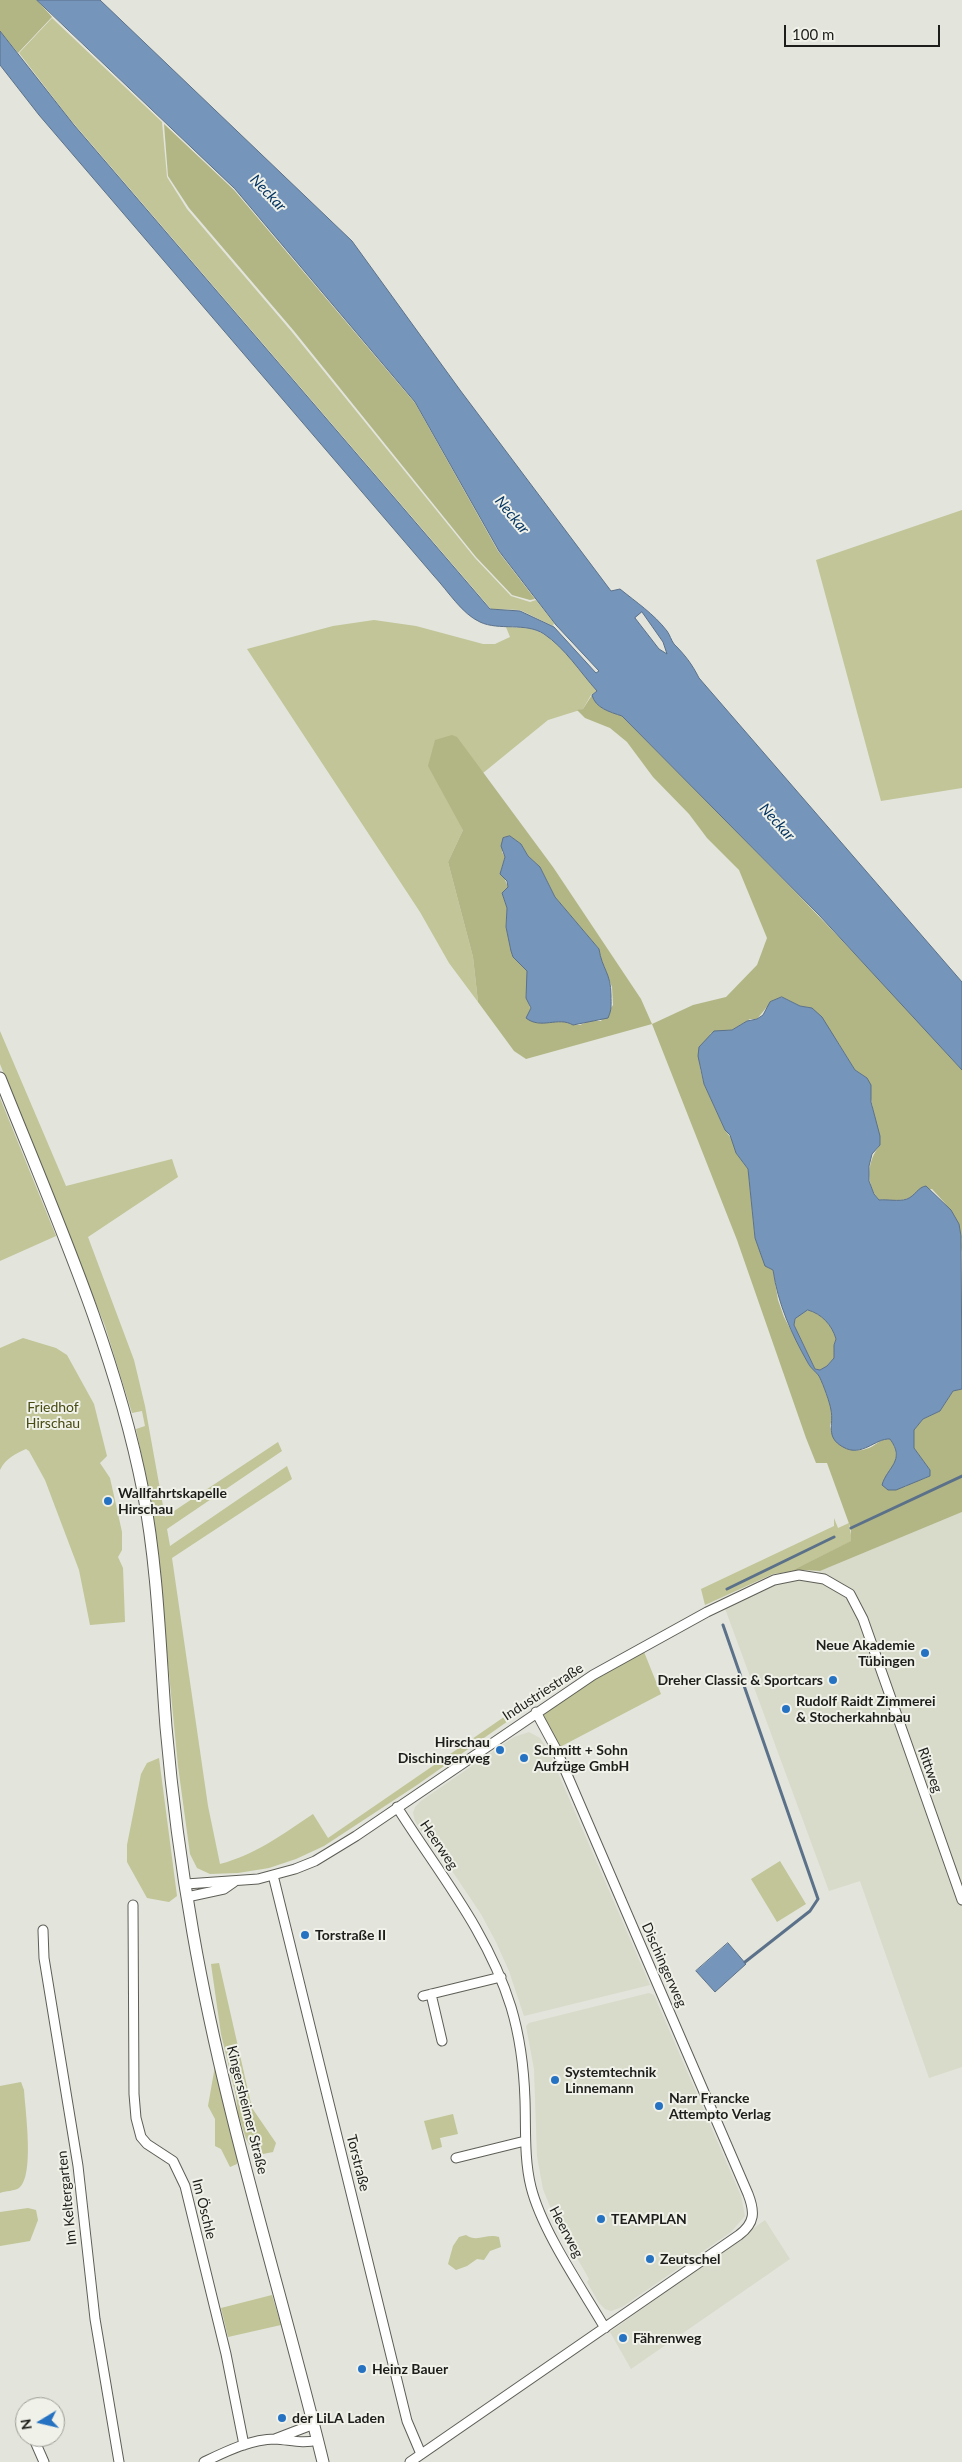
<!DOCTYPE html>
<html>
<head>
<meta charset="utf-8">
<style>
	body { margin:0 }
	#map { position:relative; width:962px; height:2462px; overflow:hidden; background:#e3e4db; font-family:Lato,sans-serif }
	canvas { display:block }
	.north { position:absolute; left:15px; top:2397px; width:50px; height:50px; box-sizing:border-box; background:#f0f1e8; border:1px solid #9c9d96; border-radius:50%; rotate:261deg; font-size:14px; font-weight:700; line-height:20px; text-align:center; color:#1d1e1b }
	.north::after { content:''; display:block; margin:auto; width:18px; height:22px; background:#2572c2; clip-path:polygon(50% 0,100% 100%,50% 72%,0 100%) }
	.scale { position:absolute; left:784px; top:25px; width:156px; height:22px; box-sizing:border-box; border:2px solid #1d1e1b; border-top:0; padding-left:6px; font-size:15px; line-height:18px; white-space:nowrap; color:#1d1e1b; -webkit-text-stroke:4px #f0f1e8; paint-order:stroke }
</style>
</head>
<body>
<div id="map">
<canvas width="962" height="2462"></canvas>
<div class="north">N</div>
<div class="scale">100 m</div>
</div>
<script>
const g = document.querySelector('canvas').getContext('2d');
g.lineJoin = 'round';
function fill(path, color) {
  g.fillStyle = color;
  g.fill(path, 'evenodd');
}
function strokePath(path, color, width, dash) {
  g.strokeStyle = color;
  g.lineWidth = width;
  g.lineCap = dash ? 'butt' : 'round';
  g.setLineDash(dash || []);
  g.stroke(path);
}
function label(font, color, halo, rows, align = 'center') {
  g.font = font + ' Lato,sans-serif';
  g.lineWidth = 4;
  g.setLineDash([]);
  g.textBaseline = 'middle';
  g.strokeStyle = halo;
  g.fillStyle = color;
  for (const [text, x, y, turn = 0] of rows) {
    g.save();
    g.translate(x, y);
    g.rotate((+turn || 0) * Math.PI / 180);
    g.textAlign = isNaN(turn) ? turn : align;
    if (halo) g.strokeText(text, 0, 0);
    g.fillText(text, 0, 0);
    g.restore();
  }
}
const built = new Path2D(`
	M962,1512V2067L929,2078L860,1881L829,1891L723,1603L774,1581L808,1576Z
	M529,1732L540,1738L548,1750L650,1985L524,2016L509,1971L496,1942L481,1914L440,1853L425,1831H421L415,1821L413,1813L415,1807L421,1801L514,1737Z
	M649,1993L654,1995L741,2196L745,2216L731,2232L622,2307L611,2311L605,2309L599,2303L587,2282L589,2279L555,2219L543,2189L537,2156L534,2069L526,2026L529,2023Z
	M765,2220L790,2259L631,2369L610,2332Z`);
const green = new Path2D(`
	M52,18L162,122L167,177L187,209L292,332L475,558L511,596L530,602L536,600L554,623L553,626L520,610L491,609L69,118L19,53Z
	M962,510V788L881,801L816,560Z
	M374,620L416,626L483,644H495L510,637L506,627C516,628 528,627 537,631C558,639 582,673 597,691L591,695L583,709L548,720L483,773L469,756L463,830L448,862L473,957L478,1002L449,963L420,912L247,649L333,626Z
	M0,1031L66,1186L172,1159L178,1177L88,1237L134,1360L145,1406L165,1517L278,1442L282,1451L167,1529L170,1546L287,1466L292,1479L172,1558L208,1806L220,1864C255,1855 283,1834 313,1814L328,1838L536,1695L538,1700L417,1785L324,1846L296,1859L269,1868L238,1873L210,1874L197,1868L190,1854L178,1766L153,1509L136,1429L145,1426L142,1411L132,1413L105,1326L0,1064Z
	M0,1098L56,1236L0,1261Z
	M23,1338L56,1348L67,1355L94,1404L107,1456L100,1463L110,1478L122,1532V1550L118,1557L123,1568L125,1622L90,1625L79,1570L45,1480L29,1451L26,1449C15,1454 6,1458 0,1470V1348Z
	M834,1518L838,1528L849,1523L852,1541L789,1572L773,1574L705,1605L701,1589L834,1526Z
	M642,1647L661,1694L558,1748L541,1709Z
	M159,1758L177,1896L169,1902L147,1898L127,1862V1845L141,1774L147,1763Z
	M780,1861L806,1904L777,1922L751,1879Z
	M219,1963L252,2108L276,2143L273,2152L263,2154L253,2150L246,2139L238,2114L236,2096L221,2034L211,1964Z
	M215,2066L237,2153V2164L230,2167L221,2149L215,2146V2119L208,2106Z
	M21,2082L24,2090C25,2109 35,2176 19,2188C15,2191 5,2191 0,2193V2086Z
	M453,2114L458,2134L440,2138L442,2147L432,2150L424,2121Z
	M28,2208L36,2210L38,2220L30,2241L0,2246V2212Z
	M466,2235C477,2243 487,2233 499,2237L501,2247L490,2251L484,2260L477,2259L467,2266L456,2270L448,2264L453,2246L459,2237Z
	M272,2295L281,2325L228,2337L221,2308Z`);
const forest = new Path2D(`
	M0,0H37L52,17L18,53L0,31Z
	M164,124L234,190L415,403L498,551L535,599L530,600L512,595L476,557L294,331L189,208L168,176Z
	M592,695C595,708 610,712 622,716C737,832 853,948 962,1070V1252C960,1246 962,1242 961,1236C959,1217 944,1202 932,1189C918,1191 919,1194 909,1198C899,1202 888,1199 879,1200C865,1183 867,1161 880,1145L867,1078L855,1070L839,1044L812,1008L800,1006L782,997L766,1008L757,1019H750L732,1030L711,1033L707,1041L699,1047L700,1068L704,1084L725,1130L734,1142L736,1153L748,1169L755,1238L767,1267L773,1270L778,1300L784,1317L809,1365L820,1376L831,1408L832,1419L830,1426C835,1444 849,1456 869,1448C877,1445 879,1439 890,1439C898,1450 898,1461 890,1472L905,1487C913,1480 922,1481 930,1476V1470L914,1448V1430L923,1419L940,1411L953,1391L962,1389V1512L820,1571L803,1570L789,1572L851,1541V1529L827,1463H816L806,1438L737,1240L652,1024L526,1059L514,1051L478,1002L473,957L448,862L463,830L428,766L435,740L452,735L457,737L553,867L641,999L652,1024L693,1005L726,997L757,965L767,938L739,870L707,838L689,814L653,777L627,742L610,728L585,718L577,710L583,709ZM510,836L521,844L528,856L540,867L555,897L599,949L601,960L612,987L613,1005L601,1021H589L580,1025H573L565,1021L557,1022L531,1011L526,995L528,991L527,971L513,957L506,927L507,908L502,893L508,887L501,870L505,857L502,852Z
	M808,1310C822,1314 832,1325 836,1339L834,1345V1358L827,1366L820,1370L815,1369L794,1325L795,1319Z`);
const water = new Path2D(`
	M37,0H100L352,241L460,390L611,591L620,589C636,602 654,614 667,631C670,635 671,640 674,644C685,655 692,664 699,678L962,982V1070L819,915L622,716C610,712 595,708 592,695L597,691C580,672 565,648 544,634C526,622 499,631 480,622C462,614 448,591 434,576L39,115L0,65V31L74,125L490,609L520,611L554,627L596,673L599,671L556,625L499,551L415,402L235,189ZM642,612L663,642L667,654L659,649L635,618Z
	M510,836L521,844L528,856L540,867L555,897L599,949C602,969 611,973 611,995C611,1005 612,1009 608,1018L573,1025C558,1016 541,1030 526,1018L531,1008L526,998L527,971L513,957L511,951L506,927L507,908L502,893L508,887L507,881L500,874L505,857L501,846L503,838Z
	M782,997L800,1006L812,1008L822,1017L855,1070L867,1078L871,1085V1102L880,1136V1145L872,1154L869,1166V1181L874,1194L879,1200C888,1199 898,1202 907,1199C915,1196 918,1187 926,1186L951,1210L959,1224L961,1236L962,1389L953,1391L940,1411L923,1419L914,1430V1448L930,1470V1476L896,1490H888L882,1485C887,1467 906,1461 890,1439C875,1438 862,1458 843,1447C825,1437 834,1425 831,1410C830,1403 823,1384 820,1378C818,1373 811,1369 808,1363C791,1333 778,1304 773,1270L765,1266L755,1238L748,1169L736,1153L730,1135L725,1130L704,1084L698,1056L699,1047L714,1031L732,1030L747,1021L757,1019L763,1015L770,1002ZM808,1310C822,1314 832,1325 836,1339L834,1345V1358L827,1366L820,1370L815,1369L794,1325L795,1319Z
	M728,1943L746,1964L715,1992L696,1971Z`);
const stream = new Path2D(`
	M851,1528L962,1476
	M727,1589L834,1537
	M723,1625L818,1899L810,1911L745,1962`);
const street = new Path2D(`
	M397,1807C438,1872 488,1932 511,2007C520,2037 524,2069 525,2100C526,2129 524,2159 531,2187C542,2231 581,2287 605,2328
	M273,1875L407,2421L421,2454
	M186,1884L258,1879L295,1869L315,1861L356,1836L593,1675L707,1612L774,1580L799,1575L824,1579L850,1594L863,1619L962,1900
	M187,1897L224,1889L234,1882
	M133,1905L134,2094L136,2118L141,2137L147,2144L173,2161L185,2186L226,2354L244,2445
	M43,1930L44,1958L78,2166L95,2319L119,2462
	M431,1994L442,2041
	M423,1996L501,1977
	M456,2158L525,2141
	M33,2437L44,2462
	M275,2439L314,2424
	M204,2462C225,2452 251,2439 275,2439C291,2440 302,2444 318,2440
	M410,2462L739,2235C755,2223 755,2212 748,2194L556,1749L536,1712`);
const secondary = new Path2D(`
	M0,1078C54,1213 115,1348 143,1491C158,1569 160,1648 166,1727C172,1796 181,1865 193,1933C224,2112 280,2286 323,2462`);
const markers = [
	[108,1501,5,"#2572c2"],
	[925,1653,5,"#2572c2"],
	[833,1680,5,"#2572c2"],
	[786,1709,5,"#2572c2"],
	[500,1750,5,"#2572c2"],
	[524,1758,5,"#2572c2"],
	[305,1935,5,"#2572c2"],
	[555,2080,5,"#2572c2"],
	[659,2106,5,"#2572c2"],
	[601,2219,5,"#2572c2"],
	[650,2259,5,"#2572c2"],
	[623,2338,5,"#2572c2"],
	[362,2369,5,"#2572c2"],
	[282,2418,5,"#2572c2"]
];
const parkNames = [
	["Friedhof",53,1407],
	["Hirschau",53,1423]
];
const poiNames = [
	["Wallfahrtskapelle",118,1493],
	["Hirschau",118,1509],
	["Neue Akademie",915,1645,"right"],
	["Tübingen",915,1661,"right"],
	["Dreher Classic & Sportcars",823,1680,"right"],
	["Rudolf Raidt Zimmerei",796,1701],
	["& Stocherkahnbau",796,1717],
	["Hirschau",490,1742,"right"],
	["Dischingerweg",490,1758,"right"],
	["Schmitt + Sohn",534,1750],
	["Aufzüge GmbH",534,1766],
	["Torstraße II",315,1935],
	["Systemtechnik",565,2072],
	["Linnemann",565,2088],
	["Narr Francke",669,2098],
	["Attempto Verlag",669,2114],
	["TEAMPLAN",611,2219],
	["Zeutschel",660,2259],
	["Fährenweg",633,2338],
	["Heinz Bauer",372,2369],
	["der LiLA Laden",292,2418]
];
const streetNames = [
	["Industriestraße",543,1692,-33],
	["Rittweg",930,1770,70],
	["Heerweg",439,1845,56],
	["Dischingerweg",664,1965,66],
	["Kingersheimer Straße",247,2110,76],
	["Torstraße",358,2163,76],
	["Im Keltergarten",67,2198,-96],
	["Im Öschle",204,2209,76],
	["Heerweg",566,2232,62]
];
const waterNames = [
	["Neckar",268,193,46],
	["Neckar",512,515,50],
	["Neckar",777,822,48]
];
fill(built, '#d8daca');
fill(green, '#c1c597');
fill(forest, '#b2b685');
fill(water, '#7595ba');
strokePath(water, '#5b718a', 1);
strokePath(stream, '#5b718a', 3);
strokePath(street, '#5e5e57', 11);
strokePath(secondary, '#5e5e57', 13);
strokePath(street, '#fff', 9);
strokePath(secondary, '#fff', 11);
for (const [x, y, r, color] of markers) {
  const dot = new Path2D();
  dot.arc(x, y, r, 0, 2 * Math.PI);
  g.fillStyle = color;
  g.fill(dot);
  strokePath(dot, '#f0f1e8', 2);
}
label('14px', '#484b12', '#f0f1e8', parkNames);
label('bold 14px', '#1d1e1b', '#f0f1e8', poiNames, 'left');
label('14px', '#1d1e1b', '#f0f1e8', streetNames);
label('italic 15px', '#043564', '#f0f1e8', waterNames);
</script>
</body>
</html>
